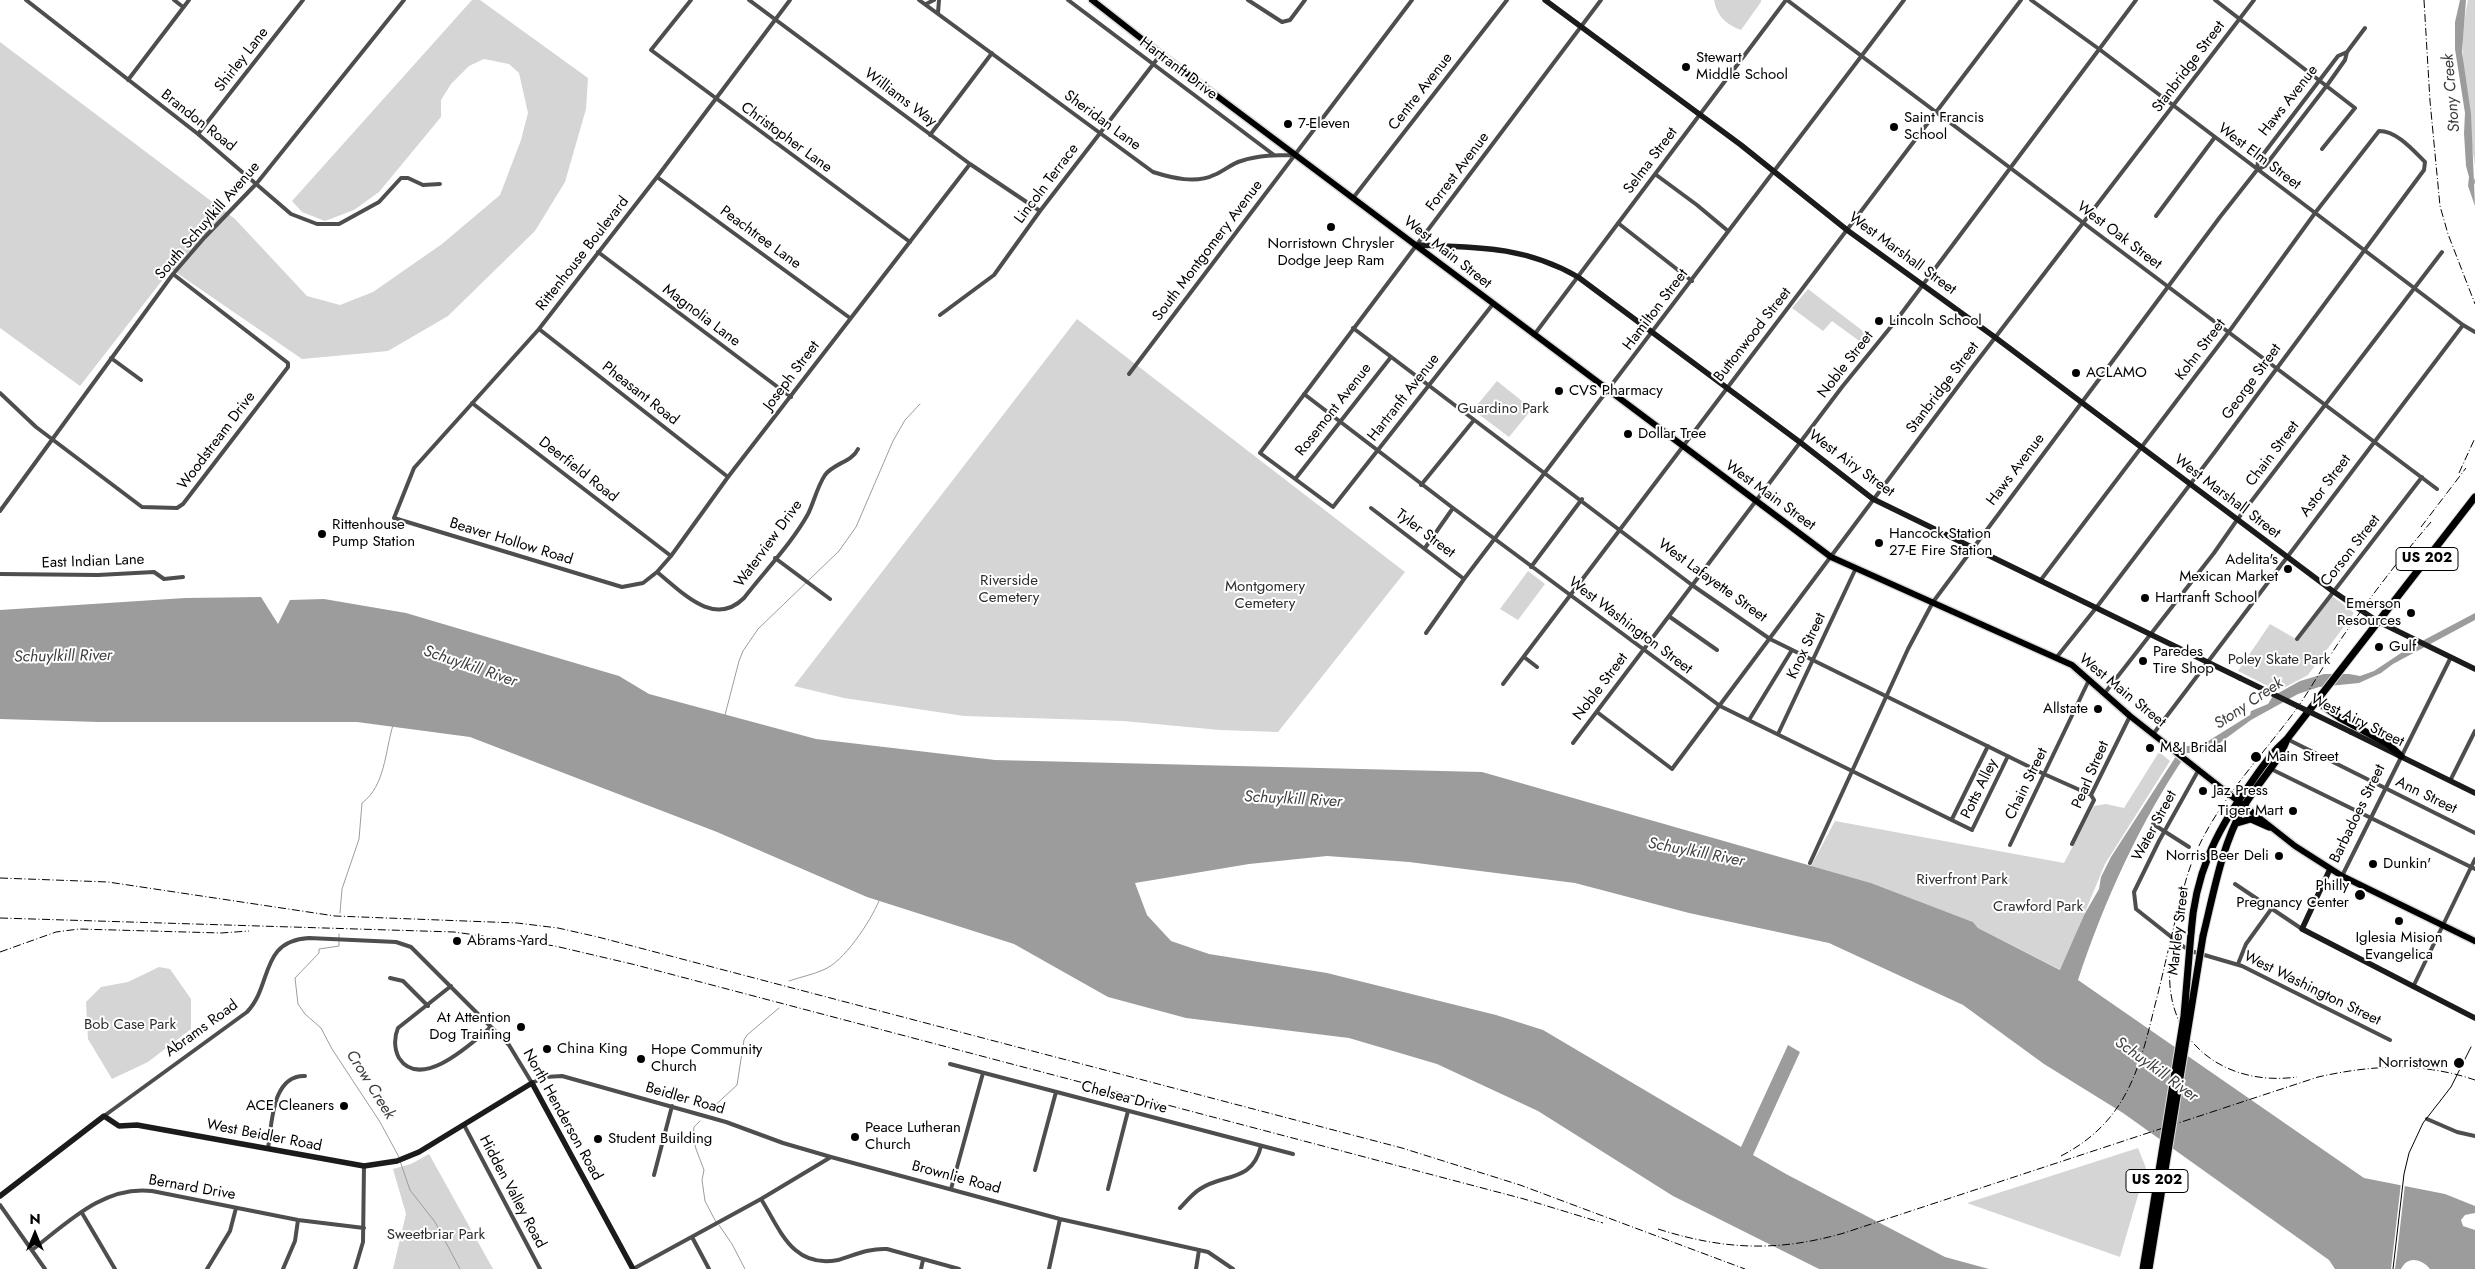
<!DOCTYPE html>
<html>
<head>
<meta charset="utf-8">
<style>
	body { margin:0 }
	#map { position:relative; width:2475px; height:1269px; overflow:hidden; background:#fff; font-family:Jost,sans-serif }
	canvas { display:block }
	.north { position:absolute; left:10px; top:1209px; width:50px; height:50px; -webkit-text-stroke:4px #fff; paint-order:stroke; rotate:0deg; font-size:14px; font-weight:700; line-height:20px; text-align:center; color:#000 }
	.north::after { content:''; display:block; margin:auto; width:18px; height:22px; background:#000; clip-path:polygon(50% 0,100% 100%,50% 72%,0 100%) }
</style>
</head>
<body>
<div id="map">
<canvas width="2475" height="1269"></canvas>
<div class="north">N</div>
</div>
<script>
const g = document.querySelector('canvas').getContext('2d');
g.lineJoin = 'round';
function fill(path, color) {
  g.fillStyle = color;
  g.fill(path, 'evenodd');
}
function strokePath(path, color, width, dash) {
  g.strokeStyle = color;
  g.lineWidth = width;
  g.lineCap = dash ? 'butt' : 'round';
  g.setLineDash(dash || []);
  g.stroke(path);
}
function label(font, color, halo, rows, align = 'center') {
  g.font = font + ' Jost,sans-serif';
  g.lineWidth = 4;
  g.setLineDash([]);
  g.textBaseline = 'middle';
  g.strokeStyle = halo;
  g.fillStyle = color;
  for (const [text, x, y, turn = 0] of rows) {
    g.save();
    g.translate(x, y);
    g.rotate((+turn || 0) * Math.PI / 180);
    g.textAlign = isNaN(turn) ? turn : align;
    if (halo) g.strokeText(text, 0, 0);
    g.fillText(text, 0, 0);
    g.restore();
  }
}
const green = new Path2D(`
	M472,0H480L588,78L586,109L565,182L535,231L448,316L388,351L302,359L171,269L80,386L0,328V42L235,219L307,296L340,305L373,292L442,244L500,195L521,140L528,113L519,73L509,64L484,59L469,66L451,84L441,100V117L379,192L354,210L325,221L302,212L292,201Z
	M1714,0H1761V2L1741,30C1725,24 1717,16 1714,0Z
	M2468,0H2475V166C2467,112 2456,54 2468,0Z
	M1808,289L1872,338L1866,346L1832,321L1823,331L1792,308Z
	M1077,319L1405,572L1278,732L1220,730L1123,721L964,716L844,698L794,686Z
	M1497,381L1532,409L1509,437L1473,410Z
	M1528,571L1545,584L1518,620L1500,609Z
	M2331,595L2354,613L2308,675L2278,691L2238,671L2270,624L2296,639Z
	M2159,752L2170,761L2105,864L2061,970L1978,928L1973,922L1871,883L1811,866L1835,821L2064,863L2094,806L2106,804L2124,808Z
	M159,967L170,969L191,999V1029L148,1062L112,1079L88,1039L86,1002L101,987L128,982Z
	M2138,1148L2146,1168L2120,1257L1967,1203Z
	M429,1154L493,1269H393L406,1214L393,1169L411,1164Z`);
const water = new Path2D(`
	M2460,0H2466L2462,52L2471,114L2475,206L2468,186L2469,177L2466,166L2464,133L2465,113L2455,49V22Z
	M261,597L278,624L290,600L324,599L406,613L619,676L649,694L816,739L995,760L1482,772L1871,883L1973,922L1978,928L2060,970L2084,915L2099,889L2101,877L2111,857L2182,747L2205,743L2250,715L2251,711L2268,704L2273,696L2300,681L2324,674H2349L2360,676L2374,671L2407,649L2475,613V620L2393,664L2381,673L2359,683L2319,687L2298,694L2251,720L2206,753H2187C2140,822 2104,901 2078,980L2364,1178L2445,1194L2475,1206V1213L2465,1215L2461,1220L2463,1226L2475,1230V1269H2430C2422,1259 2408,1255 2401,1269H2335L2329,1260L2123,1113L2044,1064L1963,1005L1829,943L1689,913L1575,883L1409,862L1327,856L1249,864L1135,883L1147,915L1171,941L1209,954L1327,973L1496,1015L1543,1030L1741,1147L1788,1045L1800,1052L1753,1155L1786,1174L1945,1257L1989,1269H1819L1673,1196L1538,1111L1437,1064L1349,1038L1186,1018L1108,997L1014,944L867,897L717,832L470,737L357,722H99L0,719V610L185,598Z`);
const pier = new Path2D(`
	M2401,1183L2405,1184L2397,1254L2395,1269H2391Z`);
const stream = new Path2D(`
	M2474,179L2475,184
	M725,715L739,661L743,651L758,629L839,551L856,527L893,441L905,420L920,404
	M340,913L342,889L359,839L362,803C385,786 385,752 393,725
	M339,934V946L319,949V953L295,978L298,1004L305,1014L321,1028L332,1049L380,1122L399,1157
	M789,981C800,977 812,975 823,970C844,962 870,922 879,901
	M709,1111L737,1085L744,1040L747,1035L779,1008
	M700,1121L694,1127L693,1136L696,1149L704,1170L702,1180L705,1201L716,1222
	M400,1161L410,1190L435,1222L460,1269
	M719,1225L732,1244L745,1269`);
const street = new Path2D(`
	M26,0L198,134L291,214L317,224H339L379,202L401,178H408L423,185L440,184
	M174,0L183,7
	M691,0L651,50L910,242
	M749,0L970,164L1040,211
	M790,0L657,177L539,329L414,468L394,518L622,587L643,583L657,572L671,556L728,477L970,164
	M919,0L1153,172C1172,178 1196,184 1214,175C1224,171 1231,164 1241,161C1259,155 1277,155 1295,155
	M1068,0L1274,155
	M1248,0L1282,22L1290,20L1305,0
	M1787,0L2437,489
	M2031,0L2099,49L2463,325L2475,332
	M2215,0L2355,108L2322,149
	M926,4L934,0
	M938,13L939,0
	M128,80L189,0
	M198,134L303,0
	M930,135L992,53
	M2257,170L2258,161L2338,56L2347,52
	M1655,174L1697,205L1728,231
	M657,177L850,318
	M1353,198L1507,0
	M2156,216L2215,137
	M1618,223L1692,281
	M598,252L791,397
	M1493,304L1333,507L1260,453L1601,0
	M940,315L994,275L1040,211L1161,54
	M1353,328L1692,585L1770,639L2044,774L2091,795
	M539,329L728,477
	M1534,335L1786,0
	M111,358L141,380
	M1129,374L1412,0
	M0,393L36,427L142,507L177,508L183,504L288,367V363L173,274
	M1304,394L1453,508L1720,706L1972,830L2008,756
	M472,403L671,556
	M1296,478L1391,357
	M1421,485L1474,420
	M1371,508L1464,579
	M0,511L173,274L204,238L257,183L404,0
	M1425,548L1453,508
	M775,558L830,599
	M1531,567L1582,499
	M657,572C682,592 714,628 744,598C764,572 792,543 808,514C814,502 817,487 825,475C834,463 852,462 858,449
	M0,574L98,575L154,572L164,579L183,577
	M2040,581L2228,333L2315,213L2379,131C2397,131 2413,150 2425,162L2424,170L2214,453L2096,608L2056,658
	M1670,617L1717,650
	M1426,633L1464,579L1904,0
	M2297,639L2422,477
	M1524,657L1537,667
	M1503,684L2021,0
	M2104,694L2214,553L2237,520L2442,252
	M1597,712L1672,769L1971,369L2254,0
	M1749,720L1792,650
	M2154,733L2463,325
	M1778,734L1856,568
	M2287,739L2475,833
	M1573,743L1842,387L1898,318L2136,0
	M2271,769L2475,869
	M2198,771L2159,841L2134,892L2136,909L2184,947L2194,952L2242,966L2390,1040
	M2450,781L2475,731
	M1952,819L1988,746
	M2153,824L2189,847
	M2072,844L2094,800L2091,795L2130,716
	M2010,845L2089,680
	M1810,863L1908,649L1933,602L2220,217L2257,170L2265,166L2328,84L2345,60L2347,52L2365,28
	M2342,876L2451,657
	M2235,884L2302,929
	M2238,964L2246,944L2272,908
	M390,978L403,981L428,1006
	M451,986L398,1028C394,1037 394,1049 399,1058C421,1092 473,1042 491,1027
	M2413,987L2475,859
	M950,1064L1293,1154
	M104,1116L247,1012C273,985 259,941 309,938L396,942L411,947L509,1045L532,1083L545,1077L562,1076L726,1122L783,1143L831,1157
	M2427,1119L2457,1132L2475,1136
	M464,1125L540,1269
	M268,1148C272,1126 271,1075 305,1076
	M1035,1170L1056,1092
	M654,1175L672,1106
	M951,1189L983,1073
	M1108,1189L1128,1111
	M761,1199C780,1229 792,1269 838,1260C855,1255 869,1248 887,1249L959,1269
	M0,1205L45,1269
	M1180,1208C1186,1202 1192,1194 1200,1189C1224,1173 1252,1183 1261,1146
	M82,1213L115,1269
	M692,1237L709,1269
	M32,1250C67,1223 104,1185 152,1191L298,1220L364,1228
	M207,1269L230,1231L236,1208
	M283,1269L295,1241L298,1220
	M355,1269L363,1242L364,1166
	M633,1269L761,1199L831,1157L1060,1219L1208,1252L1233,1269
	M921,1269L923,1260
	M1049,1269L1060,1219
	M1196,1269L1199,1250`);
const secondary = new Path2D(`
	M1545,0L1741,145L1847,230L1996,338L2334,592L2377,621L2475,669
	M1417,245C1476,247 1525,246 1578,277L1801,443L1873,499L2240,678
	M2351,732L2475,793
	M2330,869L2302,929L2475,1018
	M0,1196L104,1116L119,1126L137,1125L364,1166L397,1161L419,1152L532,1083L633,1269`);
const primary = new Path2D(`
	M1092,0L1161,54L1831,557L2072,665L2130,716L2295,846L2342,876L2475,941`);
const highway = new Path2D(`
	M2316,701L2340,718L2388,744L2401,756
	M2237,823L2251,819L2269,827
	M2191,933C2195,875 2215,833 2248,787C2260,770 2271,753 2287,739L2475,497
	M2203,936C2214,892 2221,848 2243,808C2256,784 2278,765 2287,739`);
const tram = new Path2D(`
	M2393,1269L2404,1174L2409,1153L2423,1123L2451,1087L2471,1047`);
const rail = new Path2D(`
	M2424,0L2430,101L2440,206L2448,234L2475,304
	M2459,473L2475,438
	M2421,527L2466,468
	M0,878L108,882L335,916L517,923L558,928L598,937L1402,1148L1520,1185L1745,1269
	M0,918L454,932L555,946L636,965L1524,1199L1603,1223
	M0,952L56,932L79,929L221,933L249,931
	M2170,966C2164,1042 2225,1087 2297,1077
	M2061,1156C2126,1122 2139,1071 2155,1005C2166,963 2174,921 2186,880C2204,816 2253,767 2292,715C2310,691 2324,664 2341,639C2369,599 2399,559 2431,522
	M1658,1229C1724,1250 1778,1252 1844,1233L2318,1077C2372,1065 2422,1062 2475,1080`);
const secondaryBridge = new Path2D(`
	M2240,678L2351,732`);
const highwayBridge = new Path2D(`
	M2143,1269L2184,1016L2191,933
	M2149,1269L2203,936`);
const markers = [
	[1686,67,5,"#000"],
	[1288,124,5,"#000"],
	[1894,127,5,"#000"],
	[1331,227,5,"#000"],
	[1879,321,5,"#000"],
	[2076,373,5,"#000"],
	[1559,391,5,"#000"],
	[1628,434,5,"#000"],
	[322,534,5,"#000"],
	[1879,543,5,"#000"],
	[2288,569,5,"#000"],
	[2145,598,5,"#000"],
	[2411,613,5,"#000"],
	[2379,647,5,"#000"],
	[2143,661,5,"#000"],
	[2098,709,5,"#000"],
	[2150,748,5,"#000"],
	[2256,757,6,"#000"],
	[2203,791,5,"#000"],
	[2293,811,5,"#000"],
	[2279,856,5,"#000"],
	[2373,864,5,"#000"],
	[2360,895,6,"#000"],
	[2399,921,5,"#000"],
	[457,941,5,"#000"],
	[521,1027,5,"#000"],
	[547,1049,5,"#000"],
	[641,1059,5,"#000"],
	[2459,1063,6,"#000"],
	[344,1106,5,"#000"],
	[855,1137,5,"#000"],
	[598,1139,5,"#000"]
];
const shields = [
	[2427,559,62],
	[2157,1181,62]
];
const shieldNames = [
	["US 202",2427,559],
	["US 202",2157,1181]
];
const poiNames = [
	["Stewart",1696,58],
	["Middle School",1696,75],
	["Saint Francis",1904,118],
	["School",1904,135],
	["7-Eleven",1298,124],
	["Norristown Chrysler",1331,244,"center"],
	["Dodge Jeep Ram",1331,261,"center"],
	["Lincoln School",1889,321],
	["ACLAMO",2086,373],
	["CVS Pharmacy",1569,391],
	["Dollar Tree",1638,434],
	["Rittenhouse",332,525],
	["Pump Station",332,542],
	["Hancock Station",1889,534],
	["27-E Fire Station",1889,551],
	["Adelita's",2278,560,"right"],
	["Mexican Market",2278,577,"right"],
	["Hartranft School",2155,598],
	["Emerson",2401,604,"right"],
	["Resources",2401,621,"right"],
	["Gulf",2389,647],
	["Paredes",2153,652],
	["Tire Shop",2153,669],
	["Allstate",2088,709,"right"],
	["M&J Bridal",2160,748],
	["Main Street",2267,757],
	["Jaz Press",2213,791],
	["Tiger Mart",2283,811,"right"],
	["Norris Beer Deli",2269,856,"right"],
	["Dunkin'",2383,864],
	["Philly",2349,886,"right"],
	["Pregnancy Center",2349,903,"right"],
	["Iglesia Mision",2399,938,"center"],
	["Evangelica",2399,955,"center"],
	["Abrams Yard",467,941],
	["At Attention",511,1018,"right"],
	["Dog Training",511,1035,"right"],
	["China King",557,1049],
	["Hope Community",651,1050],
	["Church",651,1067],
	["Norristown",2448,1063,"right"],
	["ACE Cleaners",334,1106,"right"],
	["Peace Lutheran",865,1128],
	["Church",865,1145],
	["Student Building",608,1139]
];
const streetNames = [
	["Shirley Lane",242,60,-52],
	["Stanbridge Street",2189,67,-53],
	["Hartranft Drive",1178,69,37],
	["Centre Avenue",1421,92,-52],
	["Williams Way",900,98,37],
	["Haws Avenue",2289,101,-52],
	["Brandon Road",198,121,38],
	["Sheridan Lane",1102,121,36],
	["Christopher Lane",786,138,36],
	["West Elm Street",2259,157,37],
	["Selma Street",1651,161,-53],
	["Forrest Avenue",1458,172,-53],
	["Lincoln Terrace",1047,184,-53],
	["South Schuylkill Avenue",208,221,-49],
	["West Oak Street",2119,236,37],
	["Peachtree Lane",760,238,36],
	["South Montgomery Avenue",1208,251,-53],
	["West Main Street",1447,253,38],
	["Rittenhouse Boulevard",583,254,-52],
	["West Marshall Street",1902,254,36],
	["Hamilton Street",1656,310,-53],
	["Magnolia Lane",701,316,37],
	["Buttonwood Street",1753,335,-52],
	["Kohn Street",2201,350,-53],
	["Noble Street",1846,365,-52],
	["Joseph Street",792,376,-53],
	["George Street",2252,382,-54],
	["Stanbridge Street",1943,388,-53],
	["Pheasant Road",640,394,38],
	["Hartranft Avenue",1404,398,-52],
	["Rosemont Avenue",1334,410,-52],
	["Woodstream Drive",217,441,-53],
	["Chain Street",2273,454,-53],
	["West Airy Street",1851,464,36],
	["Deerfield Road",578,470,38],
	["Haws Avenue",2016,470,-53],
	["Astor Street",2326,486,-53],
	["West Main Street",1770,496,36],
	["West Marshall Street",2227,497,37],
	["Tyler Street",1425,534,37],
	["Beaver Hollow Road",511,542,17],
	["Waterview Drive",769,544,-54],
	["Corson Street",2351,551,-52],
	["East Indian Lane",93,562,-2],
	["West Lafayette Street",1712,581,36],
	["West Washington Street",1630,626,37],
	["Knox Street",1807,646,-65],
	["Noble Street",1601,687,-53],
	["West Main Street",2122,691,39],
	["West Airy Street",2357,721,26],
	["Pearl Street",2091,775,-67],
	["Chain Street",2027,784,-64],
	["Potts Alley",1980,789,-64],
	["Ann Street",2426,796,26],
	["Barbadoes Street",2358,814,-64],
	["Water Street",2155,826,-62],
	["Markley Street",2179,931,-83],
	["West Washington Street",2312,989,26],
	["Abrams Road",202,1029,-36],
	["Chelsea Drive",1124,1098,15],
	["Beidler Road",685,1099,16],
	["North Henderson Road",562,1115,61],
	["West Beidler Road",264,1136,11],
	["Brownlie Road",956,1178,15],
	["Bernard Drive",192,1188,10],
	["Hidden Valley Road",512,1192,62]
];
const parkNames = [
	["Guardino Park",1503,409],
	["Riverside",1009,581],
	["Cemetery",1009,598],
	["Montgomery",1265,587],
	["Cemetery",1265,604],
	["Poley Skate Park",2279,660],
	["Riverfront Park",1962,880],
	["Crawford Park",2038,907],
	["Bob Case Park",130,1025],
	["Sweetbriar Park",436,1235]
];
const waterNames = [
	["Stony Creek",2452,93,-95],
	["Schuylkill River",63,657,-1],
	["Schuylkill River",470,667,19],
	["Stony Creek",2249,704,-34],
	["Schuylkill River",1293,800,3],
	["Schuylkill River",1696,853,11],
	["Schuylkill River",2156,1070,36],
	["Crow Creek",370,1085,58]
];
fill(green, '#d5d5d5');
fill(water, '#9c9c9c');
fill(pier, '#fff');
strokePath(stream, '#9c9c9c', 1);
strokePath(primary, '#dbdbdb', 9);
strokePath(highway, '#dbdbdb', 9);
strokePath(street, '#4e4e4e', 4);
strokePath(secondary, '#1b1b1b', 5.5);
strokePath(primary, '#000', 6);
strokePath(highway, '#000', 7);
strokePath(tram, '#000', 1);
strokePath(rail, '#000', 1, [8, 2.5, 1, 2.5]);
strokePath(highwayBridge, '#dbdbdb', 9, []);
strokePath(secondaryBridge, '#1b1b1b', 5.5);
strokePath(highwayBridge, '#000', 7);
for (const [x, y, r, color] of markers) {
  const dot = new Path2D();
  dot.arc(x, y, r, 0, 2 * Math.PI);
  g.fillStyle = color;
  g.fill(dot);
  strokePath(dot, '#fff', 2);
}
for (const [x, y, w] of shields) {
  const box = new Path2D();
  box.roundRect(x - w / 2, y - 11.5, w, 23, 4);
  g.fillStyle = '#fff';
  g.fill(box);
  strokePath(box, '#000', 1);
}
label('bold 14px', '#000', null, shieldNames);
label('15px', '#000', '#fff', poiNames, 'left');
label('15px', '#000', '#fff', streetNames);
label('15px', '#2c2c2c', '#fff', parkNames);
label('italic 16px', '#3d3d3d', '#fff', waterNames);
</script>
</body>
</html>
